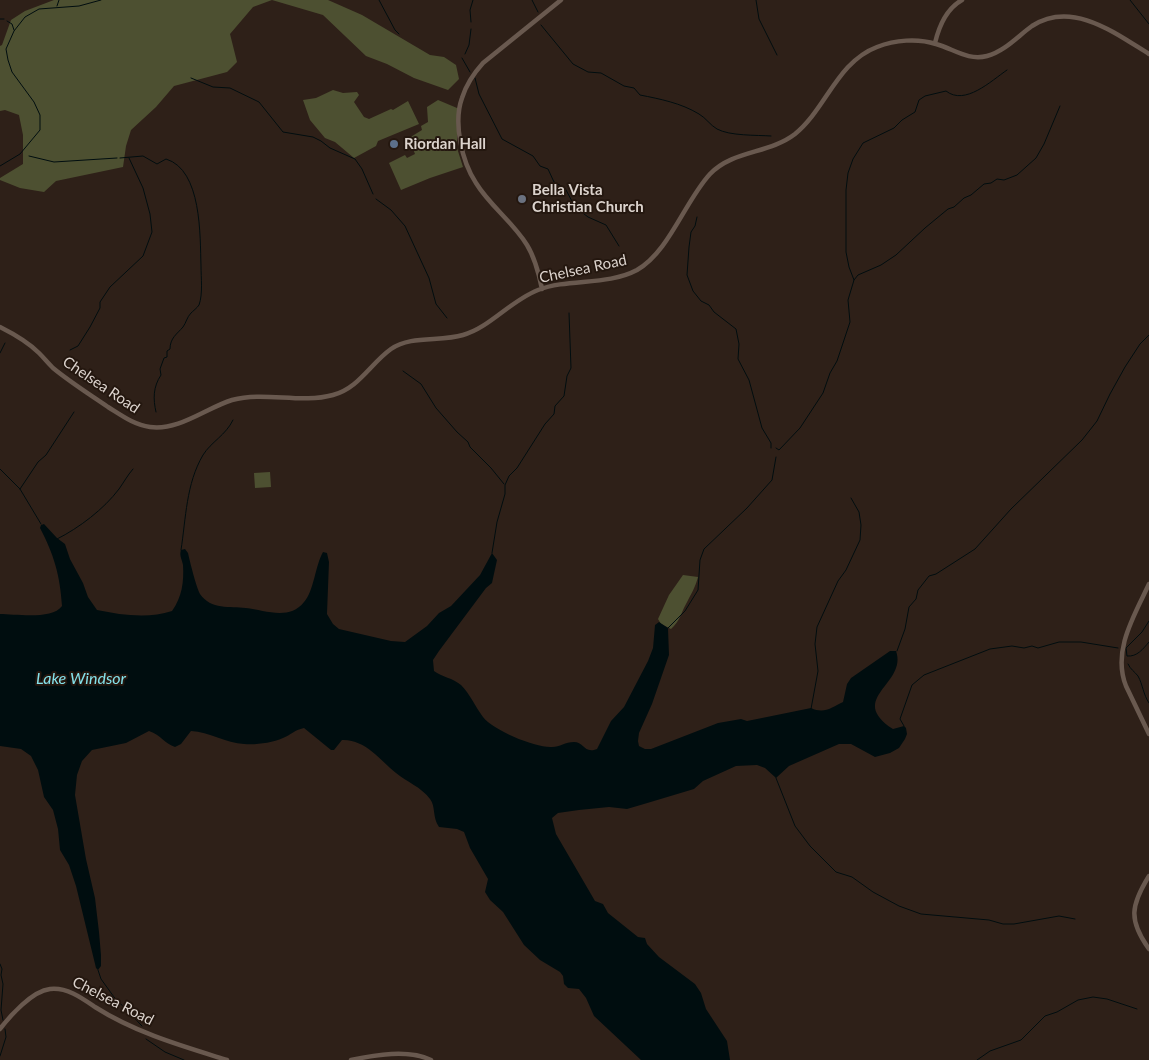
<!DOCTYPE html>
<html>
<head>
<meta charset="utf-8">
<style>
	body { margin:0 }
	canvas { display:block; background:#2e2018 }
</style>
</head>
<body>
<canvas width="1149" height="1060"></canvas>
<script>
const g = document.querySelector('canvas').getContext('2d');
g.lineJoin = 'round';
function fill(path, color) {
  g.fillStyle = color;
  g.fill(path, 'evenodd');
}
function strokePath(path, color, width, dash) {
  g.strokeStyle = color;
  g.lineWidth = width;
  g.lineCap = dash ? 'butt' : 'round';
  g.setLineDash(dash || []);
  g.stroke(path);
}
function label(font, color, halo, rows, align = 'center') {
  g.font = font + ' Lato,sans-serif';
  g.lineWidth = 4;
  g.setLineDash([]);
  g.textBaseline = 'middle';
  g.strokeStyle = halo;
  g.fillStyle = color;
  for (const [text, x, y, turn = 0] of rows) {
    g.save();
    g.translate(x, y);
    g.rotate((+turn || 0) * Math.PI / 180);
    g.textAlign = isNaN(turn) ? turn : align;
    if (halo) g.strokeText(text, 0, 0);
    g.fillText(text, 0, 0);
    g.restore();
  }
}
const green = new Path2D(`
	M54,0H328L362,15L430,55L444,57L456,65L459,79L448,90L414,78L387,64L366,56L323,15L272,0L253,7L230,34L237,62L227,72L174,86L156,107L131,130L126,146L123,167L56,181L44,192L20,188L0,180V178L23,164V135L19,115L5,110L0,111V46L2,45L11,20L25,11Z
	M333,90L343,93L357,92L359,95L354,102L364,117L369,119L391,109L393,110L408,101L419,124L378,141L376,146L354,158L335,142L325,138L310,120L303,100L316,98Z
	M438,100L457,108V148L463,167L430,178L401,190L389,163L405,155L407,158L415,154L409,138L422,130L421,126L428,122L427,107Z
	M270,472L271,487L255,488L254,473Z
	M683,575L698,577C695,588 691,594 686,604C681,613 680,621 671,629L661,624L658,619L669,595Z`);
const water = new Path2D(`
	M44,524L57,538L65,544L70,559L83,583L88,597L97,610C122,615 148,619 172,611C182,597 184,582 183,565C182,559 179,556 181,550L185,549L188,553C190,562 196,586 200,594C211,610 230,606 246,608C265,610 289,621 304,602C314,591 315,566 323,552L327,553L329,562L327,614L333,624L339,629L391,641L405,642L427,626L439,613L451,606L480,575L492,553L497,560L492,583L486,588L439,651L433,660L434,671C442,677 453,678 461,685C470,694 475,706 483,717C493,730 535,748 552,747C560,747 565,742 574,742C584,742 584,754 597,749L611,721L624,707L648,661L653,648L655,625L659,622L668,628L669,655L652,704L639,733L638,741L639,746L645,749H651L718,723L741,719L747,721L757,719L811,708C824,714 831,708 843,702L847,684L851,678L890,651H896C908,684 846,698 893,729L904,726L906,728L907,734L905,739L899,748L890,753L875,757L851,744H839L789,766L776,778L765,768L757,765L736,766L703,781L694,789L644,804L627,809L609,807L579,810L558,813L552,818L556,834L595,901L603,904L608,913L638,937L645,938L647,944L659,957L695,984L701,993L706,1009L727,1041L730,1060H641L594,1016L586,998L579,989L568,988L564,984L563,976L560,972L540,960L524,945L503,912L490,900L485,892L488,879L470,848L464,832L457,829L439,827C432,817 436,807 430,799C421,787 407,782 396,773C380,760 365,739 342,740L334,750H331L304,728C294,730 291,735 283,738C272,743 256,745 244,744C226,743 209,732 191,731L181,744L175,747C165,744 161,735 149,731L126,743L92,750L82,761L77,775L75,795L86,859L95,898L99,932L101,955V966L98,970L96,968L76,886L69,865L60,850L58,829L53,810L44,797L38,770L31,756L21,749L0,746V614C16,614 52,620 62,606C60,575 54,555 40,528L41,525Z`);
const stream = new Path2D(`
	M379,0L395,30L399,34
	M532,0L538,12
	M756,0L759,19L777,55
	M1130,0L1149,24
	M57,6L59,0
	M0,19H4
	M7,21L12,24L14,30
	M471,22L470,10L473,0
	M541,25L573,64L588,72L601,73L624,86L634,88L640,95C660,99 681,103 699,114C706,118 710,125 717,129C730,136 756,135 771,136
	M465,54L469,45L471,29
	M462,58L470,72
	M191,78L213,87L230,88L259,102L283,132L313,137L321,141L330,148L355,159L362,169L373,194
	M475,78L479,94L502,139L533,156L540,166L548,169L554,182L565,188L575,207L588,217L606,225L619,246
	M29,156L54,162L117,158
	M120,158L143,156L157,164L166,159C202,170 200,236 201,266C201,278 203,294 199,305C197,308 193,311 191,313C187,317 186,323 183,327C177,334 170,338 170,349L167,351V357L164,358L160,369L161,375C153,387 153,399 156,412
	M0,166L20,154L40,130V115L34,102L12,72L8,60L6,49L14,31L25,17L39,9L79,6L101,0
	M376,199L391,210L405,226L429,278L436,304L447,318
	M697,217L695,226L691,232L689,247L687,275L693,291L701,301L709,305L714,312L736,329L739,344L738,359L749,380L762,428L771,443V448
	M854,280L858,275L881,265L896,255L925,228L948,209L954,207L964,198L971,195L984,184L991,183L997,179L1004,180L1017,175L1036,158L1044,144L1060,106
	M70,350L78,346L90,327L100,308V302L110,287L143,256L152,232L150,214L143,188L129,158
	M0,353L5,343
	M403,371L421,384L436,408L457,432L468,442L470,447L491,468L504,484
	M776,448L779,450L800,428L823,393L830,373L837,361L850,322L848,300L854,280L849,267L846,252V190L848,173L853,159L863,143L894,128L902,120L915,112L919,100L925,96L946,91C965,106 991,81 1007,70
	M0,469L20,489L41,524
	M20,489L38,462L46,455L74,412
	M57,539C79,528 104,509 119,489C124,482 127,476 133,469
	M181,550C186,518 186,484 203,455C211,442 226,435 233,420
	M492,553L497,522L505,494V485L509,476L517,468L545,424L554,414L555,406L564,396L567,376L571,368L569,313
	M1149,621L1142,632L1126,648L1127,656C1137,657 1143,649 1149,642
	M668,628L685,611L698,590L700,560L704,549L747,508L772,480L776,457
	M897,651L905,629L909,607L916,599L918,590L929,576L936,574L975,549L1011,509L1082,440L1097,421L1110,394L1125,367L1140,344L1149,335
	M1128,664C1130,669 1135,672 1138,676C1143,685 1143,694 1149,703
	M811,709L818,671L815,644L817,627L838,581L846,570L860,540L861,525L859,512L851,498
	M904,726L900,719L912,685L924,675L990,649L1012,646L1024,648L1032,646L1038,648L1059,642H1081L1118,648
	M776,778L795,826L810,846L836,872L852,877L873,892L899,906L921,914L989,920L1003,924H1014L1059,916L1075,919
	M0,964L2,969L1,975L3,984L1,1010L3,1020
	M98,970L101,979L114,997L142,1026
	M146,1039L165,1052L184,1060
	M0,1056L6,1037L5,1029
	M977,1060L990,1051L1021,1040L1045,1016L1057,1012L1078,1000L1093,997L1107,999L1137,1009`);
const tertiary = new Path2D(`
	M935,43C939,26 946,9 962,0
	M542,289C539,274 535,258 527,245C513,222 490,206 476,183C462,162 453,123 462,98C466,85 474,73 483,63L561,0
	M0,327C14,334 28,342 39,353C44,358 48,363 53,368C70,382 89,394 108,407C121,415 134,425 150,427C179,431 206,408 232,400C265,391 300,404 333,395C359,388 370,364 391,349C411,335 440,342 463,335C489,328 510,301 538,290C569,278 607,286 637,270C669,252 685,201 710,174C733,150 769,154 795,134C826,109 837,62 877,47C895,40 917,38 936,44C954,49 968,61 987,56C1005,51 1018,36 1032,26C1072,0 1115,33 1149,54
	M1149,584C1134,616 1112,651 1126,686L1149,734
	M1149,876C1131,905 1128,920 1149,949
	M0,1029C10,1016 32,991 50,989C67,987 82,998 95,1007C136,1033 182,1046 227,1060
	M351,1060C375,1055 408,1049 431,1060`);
const markers = [
	[394,144,5,"#5c6f8a"],
	[522,199,5,"#6b7280"]
];
const poiNames = [
	["Riordan Hall",404,144],
	["Bella Vista",532,190],
	["Christian Church",532,207]
];
const streetNames = [
	["Chelsea Road",583,269,-12],
	["Chelsea Road",101,385,34],
	["Chelsea Road",113,1001,27]
];
const waterNames = [
	["Lake Windsor",81,679]
];
fill(green, '#4d5031');
fill(water, '#000d0f');
strokePath(stream, '#000d0f', 1);
strokePath(tertiary, '#69594f', 4.5);
for (const [x, y, r, color] of markers) {
  const dot = new Path2D();
  dot.arc(x, y, r, 0, 2 * Math.PI);
  g.fillStyle = color;
  g.fill(dot);
  strokePath(dot, '#24170f', 2);
}
label('bold 15px', '#dcd3cd', '#24170f', poiNames, 'left');
label('15px', '#dcd3cd', '#24170f', streetNames);
label('italic 16px', '#85e2eb', '#24170f', waterNames);
</script>
</body>
</html>
